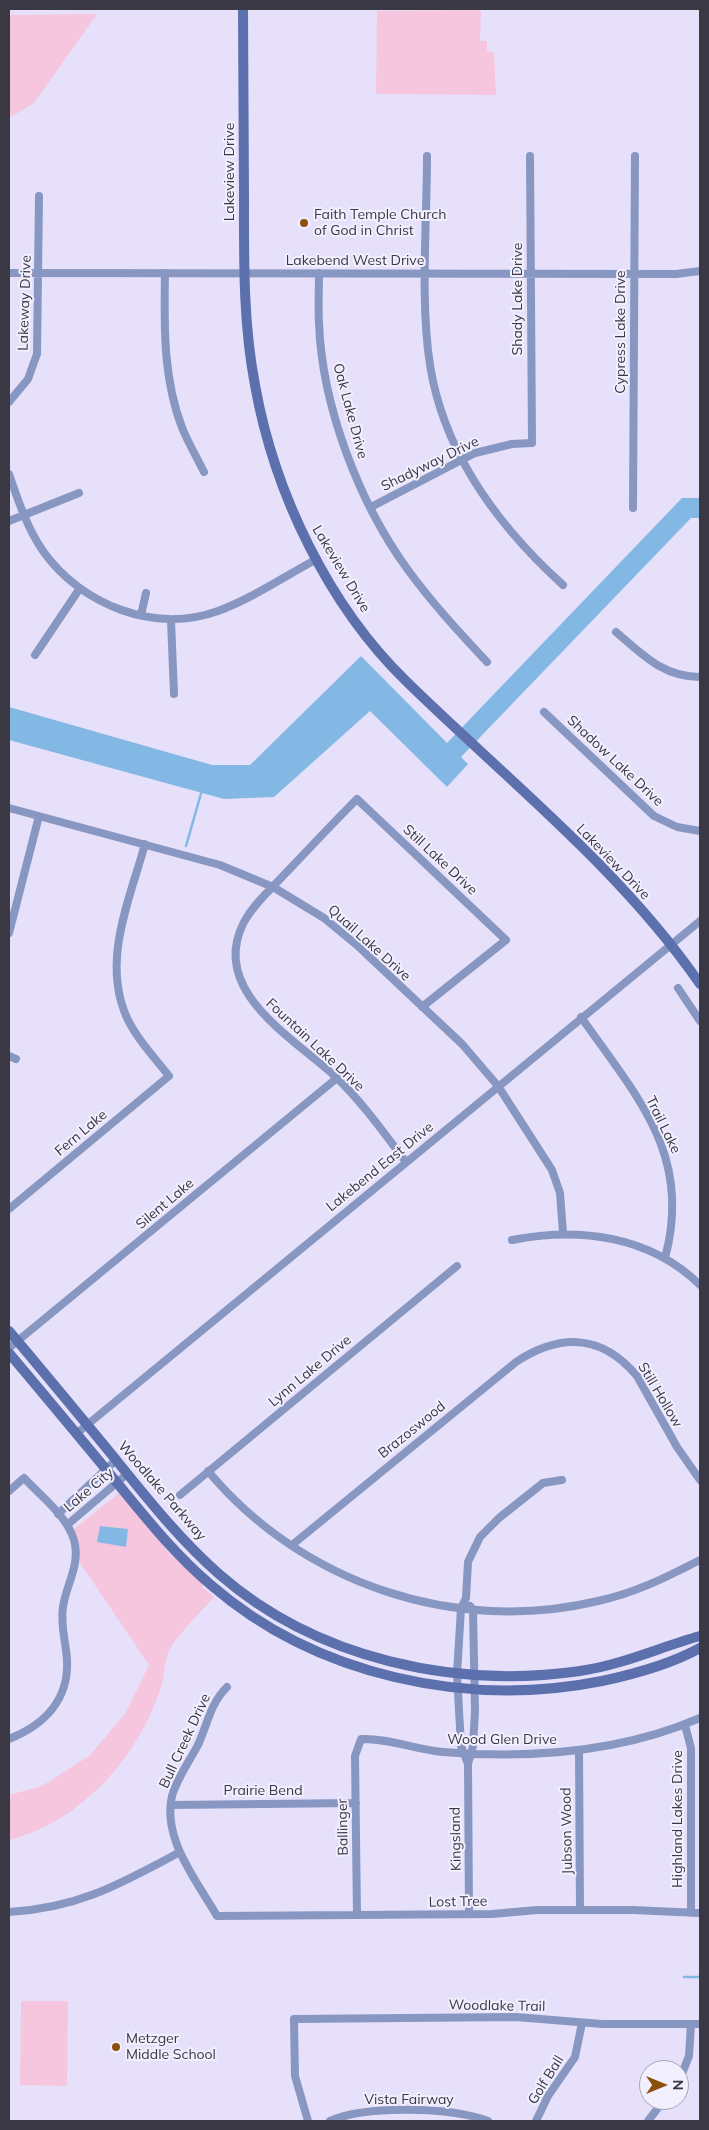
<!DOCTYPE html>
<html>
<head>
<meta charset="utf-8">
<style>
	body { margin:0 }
	#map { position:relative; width:709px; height:2130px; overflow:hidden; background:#e6e0fa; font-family:Mulish,sans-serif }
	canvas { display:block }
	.frame { position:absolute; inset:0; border:10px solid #3a3842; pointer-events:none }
	.north { position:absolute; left:639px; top:2060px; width:50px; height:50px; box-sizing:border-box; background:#f2efff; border:1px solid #a8a6b3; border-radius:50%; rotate:90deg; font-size:14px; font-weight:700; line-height:20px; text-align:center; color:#3a3842 }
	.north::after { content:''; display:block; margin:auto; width:18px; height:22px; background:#8b500c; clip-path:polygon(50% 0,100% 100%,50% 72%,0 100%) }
</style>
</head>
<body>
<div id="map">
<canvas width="709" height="2130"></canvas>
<div class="frame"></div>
<div class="north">N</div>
</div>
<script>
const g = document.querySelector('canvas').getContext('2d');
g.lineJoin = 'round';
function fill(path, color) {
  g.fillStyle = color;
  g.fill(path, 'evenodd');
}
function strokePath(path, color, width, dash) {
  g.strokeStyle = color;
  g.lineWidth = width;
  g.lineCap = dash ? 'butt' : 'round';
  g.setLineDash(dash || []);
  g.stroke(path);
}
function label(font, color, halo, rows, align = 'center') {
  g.font = font + ' Mulish,sans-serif';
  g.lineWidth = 4;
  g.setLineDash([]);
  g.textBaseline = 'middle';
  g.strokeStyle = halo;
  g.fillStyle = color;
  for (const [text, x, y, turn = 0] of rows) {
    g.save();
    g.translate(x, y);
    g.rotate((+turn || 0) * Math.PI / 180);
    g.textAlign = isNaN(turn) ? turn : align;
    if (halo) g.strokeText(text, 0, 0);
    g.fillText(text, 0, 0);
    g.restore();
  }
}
const green = new Path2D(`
	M478,10L481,12L480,41H487V51L494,52L496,95L376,94L377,11Z
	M97,14L34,103L9,118V15Z
	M119,1493L171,1555L204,1584L202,1587L214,1597C202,1611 178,1634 170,1649C163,1661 165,1678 160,1690C137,1759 80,1822 9,1840V1795L42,1786L89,1756L125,1714L149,1665L80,1563L79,1543L74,1529Z
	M21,2001H68L67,2086L20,2085Z`);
const water = new Path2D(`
	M682,498H700V518H691L461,757L468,764L447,787L370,711L274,797L224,799L9,740V707L212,765H250L361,656L447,743Z
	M100,1526L128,1529L126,1547L97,1542Z`);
const stream = new Path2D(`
	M186,846L202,790
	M684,1977H700`);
const street = new Path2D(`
	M427,156C427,222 420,301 430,365C444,454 498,526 563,585
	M9,273L676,274L700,271
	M165,273C164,326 163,380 183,430C189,444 197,458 204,472
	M319,273C319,290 318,306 319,323C322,406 359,503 408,570C432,603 460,633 487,662
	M9,402L28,379L37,354L39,196
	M9,474C18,500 27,528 43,551C81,605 155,634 218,611C253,598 285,576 317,559
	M371,507L475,453L512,444L532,443L530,156
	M633,508L635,156
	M9,521L79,493
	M141,615L146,593
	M171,620L174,694
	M616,632C643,655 663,677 700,677
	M35,655L80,588
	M544,712L654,816L677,827L700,831
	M9,808L220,865L273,887L324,918L359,947L462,1044L498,1086L552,1170L560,1193L563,1233
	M9,933L39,816
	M678,988L700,1021
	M581,1017C637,1097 693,1155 665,1258
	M9,1056L16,1059
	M406,1162C384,1133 362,1102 336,1077C294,1038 208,991 244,922C253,905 268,892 281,878C306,852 331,825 357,799L506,940L422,1007
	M9,1209L169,1076C154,1057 137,1039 127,1018C101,961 130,899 145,844
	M512,1240C578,1227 649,1235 700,1285
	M9,1348L337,1078
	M76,1434L700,921
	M208,1471C302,1584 456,1635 598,1601C635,1593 667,1577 700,1560
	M9,1491L24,1478C41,1496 67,1516 74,1540C81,1565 66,1584 63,1607C60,1625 66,1642 67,1660C69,1700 44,1725 9,1739
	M180,1495L457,1266
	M58,1514L116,1460
	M67,1525L127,1474
	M292,1545L516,1362C560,1333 602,1334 637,1376L677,1447L700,1480
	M227,1687C210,1704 208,1723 198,1745C189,1762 177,1778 172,1796C162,1839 197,1881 217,1916L492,1914L537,1910H633L700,1913
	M685,1725L691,1748V1913
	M579,1751L580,1910
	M468,1764L461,1746L457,1674L461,1608L466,1598L468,1562L480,1537L499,1518L543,1483L562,1480
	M171,1805L356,1803
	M9,1912C79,1908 120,1884 180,1852
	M469,1914L468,1764L473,1746L475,1711L473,1610L470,1606
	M357,1915L355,1756L361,1739C389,1738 416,1750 443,1752C530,1759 619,1753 700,1718
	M679,2081L689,2056L691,2024
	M308,2121L295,2076L294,2019L516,2017L602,2024H700
	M330,2121C365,2105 451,2107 488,2121
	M536,2121L548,2096L575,2057L582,2023
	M648,2121L664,2100`);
const secondary = new Path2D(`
	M243,9C243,72 244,134 244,197C244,260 243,323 255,385C274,492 328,605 406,681C505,778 621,869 700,984
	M9,1331C42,1370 75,1410 108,1450C143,1493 177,1537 219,1574C316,1659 455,1689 580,1671C622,1665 660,1647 700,1636
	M9,1353C45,1396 82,1440 118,1484C147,1519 176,1556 211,1585C316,1676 467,1708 602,1681C635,1674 671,1664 700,1648`);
const markers = [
	[304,223,5,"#8b500c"],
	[116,2047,5,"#8b500c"]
];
const streetNames = [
	["Lakeview Drive",230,172,-90],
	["Lakebend West Drive",355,261],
	["Shady Lake Drive",518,299,-90],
	["Lakeway Drive",25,303,-88],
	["Cypress Lake Drive",621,332,-90],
	["Oak Lake Drive",350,411,75],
	["Shadyway Drive",430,464,-26],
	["Lakeview Drive",341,569,59],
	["Shadow Lake Drive",615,761,43],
	["Still Lake Drive",440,860,43],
	["Lakeview Drive",613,862,46],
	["Quail Lake Drive",369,943,42],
	["Fountain Lake Drive",315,1045,43],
	["Trail Lake",663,1125,64],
	["Fern Lake",81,1133,-40],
	["Lakebend East Drive",380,1167,-39],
	["Silent Lake",165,1204,-40],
	["Lynn Lake Drive",310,1371,-40],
	["Still Hollow",660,1395,59],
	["Brazoswood",412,1430,-39],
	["Lake City",89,1490,-40],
	["Woodlake Parkway",162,1491,49],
	["Wood Glen Drive",502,1740],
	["Bull Creek Drive",185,1741,-65],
	["Prairie Bend",263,1791],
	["Highland Lakes Drive",678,1819,-90],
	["Ballinger",343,1827,-91],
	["Jubson Wood",567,1831,-91],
	["Kingsland",456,1839,-91],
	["Lost Tree",458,1902,-1],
	["Woodlake Trail",497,2006,1],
	["Golf Ball",546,2080,-58],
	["Vista Fairway",409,2100]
];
const poiNames = [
	["Faith Temple Church",314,215],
	["of God in Christ",314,231],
	["Metzger",126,2039],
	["Middle School",126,2055]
];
fill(green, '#f6c6df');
fill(water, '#83b8e5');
strokePath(stream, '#83b8e5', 2.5);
strokePath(street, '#8897c1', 8);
strokePath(secondary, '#5d70ae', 10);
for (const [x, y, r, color] of markers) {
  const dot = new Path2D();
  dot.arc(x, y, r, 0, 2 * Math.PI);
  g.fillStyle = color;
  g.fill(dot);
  strokePath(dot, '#f2efff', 2);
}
label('14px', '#3a3842', '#f2efff', streetNames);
label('14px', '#3a3842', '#f2efff', poiNames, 'left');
</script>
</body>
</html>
